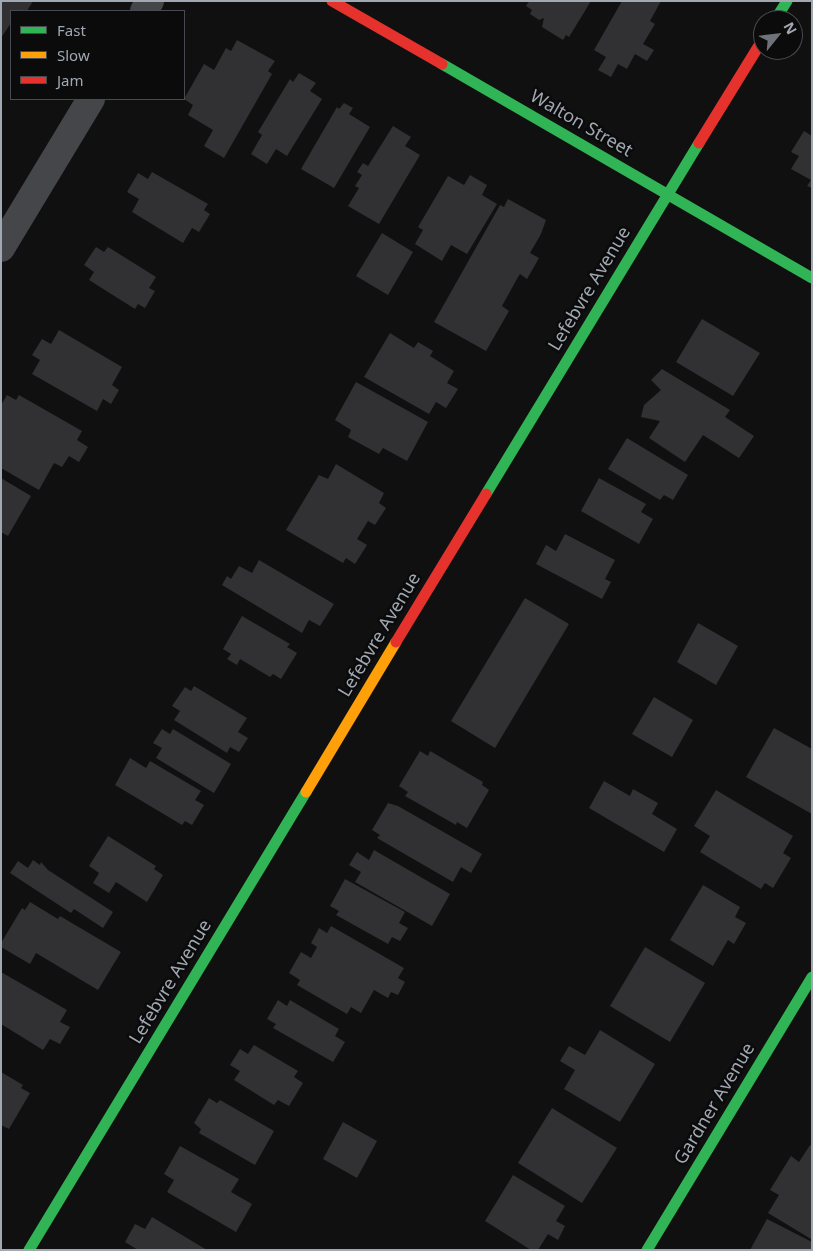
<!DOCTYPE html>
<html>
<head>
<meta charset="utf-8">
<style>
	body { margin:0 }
	#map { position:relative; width:813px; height:1251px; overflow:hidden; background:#101011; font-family:"Noto Sans",sans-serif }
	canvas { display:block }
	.frame { position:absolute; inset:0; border:2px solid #a1a8b2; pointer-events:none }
	.legend { position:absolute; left:10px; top:10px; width:175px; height:90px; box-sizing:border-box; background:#0b0b0c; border:1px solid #474a4e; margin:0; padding:6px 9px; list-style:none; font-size:15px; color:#a1a8b2 }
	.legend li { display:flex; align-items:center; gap:10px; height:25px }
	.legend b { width:25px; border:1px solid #474a4e }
	.north { position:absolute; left:753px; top:10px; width:50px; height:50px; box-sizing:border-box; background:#0b0b0c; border:1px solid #474a4e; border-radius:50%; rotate:61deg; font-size:14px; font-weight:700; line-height:20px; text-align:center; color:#a1a8b2 }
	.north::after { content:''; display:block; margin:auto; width:18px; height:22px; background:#6e737a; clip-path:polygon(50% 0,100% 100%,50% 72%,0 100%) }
</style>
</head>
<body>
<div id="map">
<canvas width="813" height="1251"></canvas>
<div class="frame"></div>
<ul class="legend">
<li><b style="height:6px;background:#30b455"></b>Fast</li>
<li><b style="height:6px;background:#ff9f0a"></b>Slow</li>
<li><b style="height:6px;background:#e5322d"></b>Jam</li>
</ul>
<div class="north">N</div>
</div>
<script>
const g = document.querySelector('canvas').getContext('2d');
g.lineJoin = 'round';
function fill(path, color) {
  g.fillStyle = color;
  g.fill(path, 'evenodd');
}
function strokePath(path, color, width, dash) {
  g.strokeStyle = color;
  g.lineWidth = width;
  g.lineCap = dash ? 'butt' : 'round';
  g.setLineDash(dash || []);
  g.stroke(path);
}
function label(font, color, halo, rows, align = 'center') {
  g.font = font + ' "Noto Sans",sans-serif';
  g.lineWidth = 5;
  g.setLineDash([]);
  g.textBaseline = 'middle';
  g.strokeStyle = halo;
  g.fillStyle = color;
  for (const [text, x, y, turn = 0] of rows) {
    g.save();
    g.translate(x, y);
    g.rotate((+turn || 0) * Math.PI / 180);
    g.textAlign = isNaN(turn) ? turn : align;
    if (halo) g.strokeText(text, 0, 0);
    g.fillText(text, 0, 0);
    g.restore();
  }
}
const building = new Path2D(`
	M1,1H33L27,11H11V23L1,38Z
	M529,1H591L569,37L566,35L563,40L542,27L544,18L539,20L530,14L532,10L526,6Z
	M622,1H661L650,21L655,24L643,44L654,50L647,61L635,54L627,69L618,64L611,77L598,70L606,57L594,50Z
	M237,40L275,61L268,71L272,74L224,158L204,146L213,130L188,115L193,105L184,99L204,64L214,70L226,48L231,51Z
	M299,73L316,83L310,91L322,99L287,156L276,149L267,164L251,154L262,135L258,132L290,79L293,82Z
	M344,103L353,108L349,114L370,127L334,188L301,169L337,107L339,109Z
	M393,126L411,137L405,146L420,155L379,224L348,206L359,188L355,186L362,175L357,172L363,163L368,166Z
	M804,131L812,136V188L807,186L811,180L791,169L799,156L791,152Z
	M152,172L208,204L204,210L210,214L199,232L192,228L183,243L132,212L139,199L127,192L138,173L148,179Z
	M470,175L487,185L482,195L497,204L467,254L451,245L442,261L415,244L423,230L418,227L448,176L464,185Z
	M508,199L546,220L541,234L530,253L539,258L527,279L520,274L518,277L502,306L509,311L486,351L434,322L500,205L504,207Z
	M382,233L413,252L388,295L356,276Z
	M96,247L104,252L108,247L156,277L149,288L155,291L145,308L138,304L135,309L89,280L94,272L84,265Z
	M702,319L760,353L733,396L676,362Z
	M59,330L122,367L112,385L119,390L111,404L103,399L97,411L32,374L40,360L32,355L42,339L51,344Z
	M390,333L414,348L418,342L433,351L430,356L454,371L447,383L458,389L446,408L436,402L429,414L364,377Z
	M662,369L730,410L725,417L754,436L739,458L703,435L685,462L649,438L660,421L641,417L644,405L661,390L651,380Z
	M356,382L428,422L407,461L383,448L379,454L348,437L351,430L335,420Z
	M7,395L16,400L19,395L82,431L77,440L88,447L79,462L69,456L62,467L54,463L39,490L1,468V425L2,423L1,422V405Z
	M627,438L688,475L673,500L664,495L660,500L608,469Z
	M336,464L384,493L379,503L386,508L375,525L368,521L357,539L367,545L355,564L346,558L343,563L286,530L319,475L328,479Z
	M1,478L31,496L8,536L1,532Z
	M599,478L646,504L641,512L653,519L639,544L581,511Z
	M565,534L615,560L605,579L611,582L602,599L536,564L546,545L556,551Z
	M259,560L334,604L320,626L309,620L302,633L222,585L227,576L231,579L239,566L252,573Z
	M525,598L569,624L495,748L451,721Z
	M242,616L290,644L287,647L297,653L281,679L273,674L270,677L240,659L237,665L227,659L231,654L223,649Z
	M698,623L738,646L716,685L677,662Z
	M194,686L247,718L238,732L248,738L239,752L230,747L227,753L174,720L180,711L172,706L185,687L191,691Z
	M654,697L693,720L672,757L632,734Z
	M774,728L812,749V814L746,777Z
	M162,729L170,734L173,729L231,764L214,793L156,758L162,748L153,743Z
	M420,751L428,756L430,751L483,782L482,785L489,790L467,828L457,822L456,825L405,796L408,792L399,786Z
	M130,758L146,768L150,761L201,791L195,800L204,805L192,825L185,821L182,825L115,785Z
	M604,781L630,796L633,789L658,803L652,814L677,829L664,852L589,808Z
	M716,790L793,836L783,853L791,858L773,888L765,883L761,889L700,852L710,836L694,826Z
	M388,803L398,806L482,854L471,873L461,867L453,882L377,838L380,835L372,830Z
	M108,836L156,866L154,869L163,875L147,902L116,882L109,893L93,883L99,873L89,866Z
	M374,850L450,894L432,926L355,882L361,872L349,865L357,852L369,860Z
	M33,860L40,865L41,862L48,870L113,912L103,928L74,909L71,913L10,873L18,861L28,868Z
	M345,879L405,912L399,923L408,928L400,941L392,937L388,944L336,915L339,911L330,906Z
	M703,885L740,907L735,917L746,923L734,944L728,940L713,966L670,940Z
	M30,902L58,919L60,916L121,952L98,990L36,953L30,964L1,947V943L22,908L25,910Z
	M331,926L404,968L398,978L405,982L398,995L391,992L388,998L374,990L361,1013L351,1007L347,1014L297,985L300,980L289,973L301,952L311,958L317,947L311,943L319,928L327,933Z
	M645,947L705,983L670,1042L610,1006Z
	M1,972L67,1010L60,1022L70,1027L60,1044L50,1039L43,1050L1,1024Z
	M278,1000L287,1006L290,1000L339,1029L335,1036L345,1042L333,1062L273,1028L276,1024L267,1019Z
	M600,1030L655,1064L620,1122L564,1089L575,1070L560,1061L569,1046L585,1055Z
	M254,1045L298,1071L294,1077L303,1083L289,1106L278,1100L274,1105L234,1080L240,1071L230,1065L240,1049L248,1054Z
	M1,1072L23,1085L21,1088L30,1093L9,1129L1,1125Z
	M209,1098L217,1103L220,1100L274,1131L255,1165L199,1133L201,1129L194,1123Z
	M552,1108L617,1148L582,1203L518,1163Z
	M343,1122L377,1141L357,1178L323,1159Z
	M810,1145L812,1146L811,1239L768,1213L779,1195L770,1190L791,1156L799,1162Z
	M180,1146L239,1179L231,1192L252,1204L236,1232L167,1192L174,1180L164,1174Z
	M513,1175L565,1206L556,1221L565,1226L558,1240L548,1234L538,1250H531L485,1221Z
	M152,1217L207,1250H138L125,1242L135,1224L145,1229Z
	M767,1219L812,1242V1250H750Z`);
const street = new Path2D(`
	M144,11L150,1
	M1,248L91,99`);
const fast = new Path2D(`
	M775,20L787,1
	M442,64L812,278
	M486,494L699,143
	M29,1250L306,792
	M647,1250L812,977`);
const slow = new Path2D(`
	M306,792L396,642`);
const jam = new Path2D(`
	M332,1L442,64
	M699,143L763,39
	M396,642L486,494`);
const streetNames = [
	["Walton Street",581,124,30],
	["Lefebvre Avenue",590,289,-59],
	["Lefebvre Avenue",380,635,-59],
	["Lefebvre Avenue",171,982,-59],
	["Gardner Avenue",715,1104,-59]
];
fill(building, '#313133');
strokePath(street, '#454649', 28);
strokePath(fast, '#30b455', 11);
strokePath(slow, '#ff9f0a', 11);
strokePath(jam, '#e5322d', 11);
label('18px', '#a1a8b2', '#0b0b0c', streetNames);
</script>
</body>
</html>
